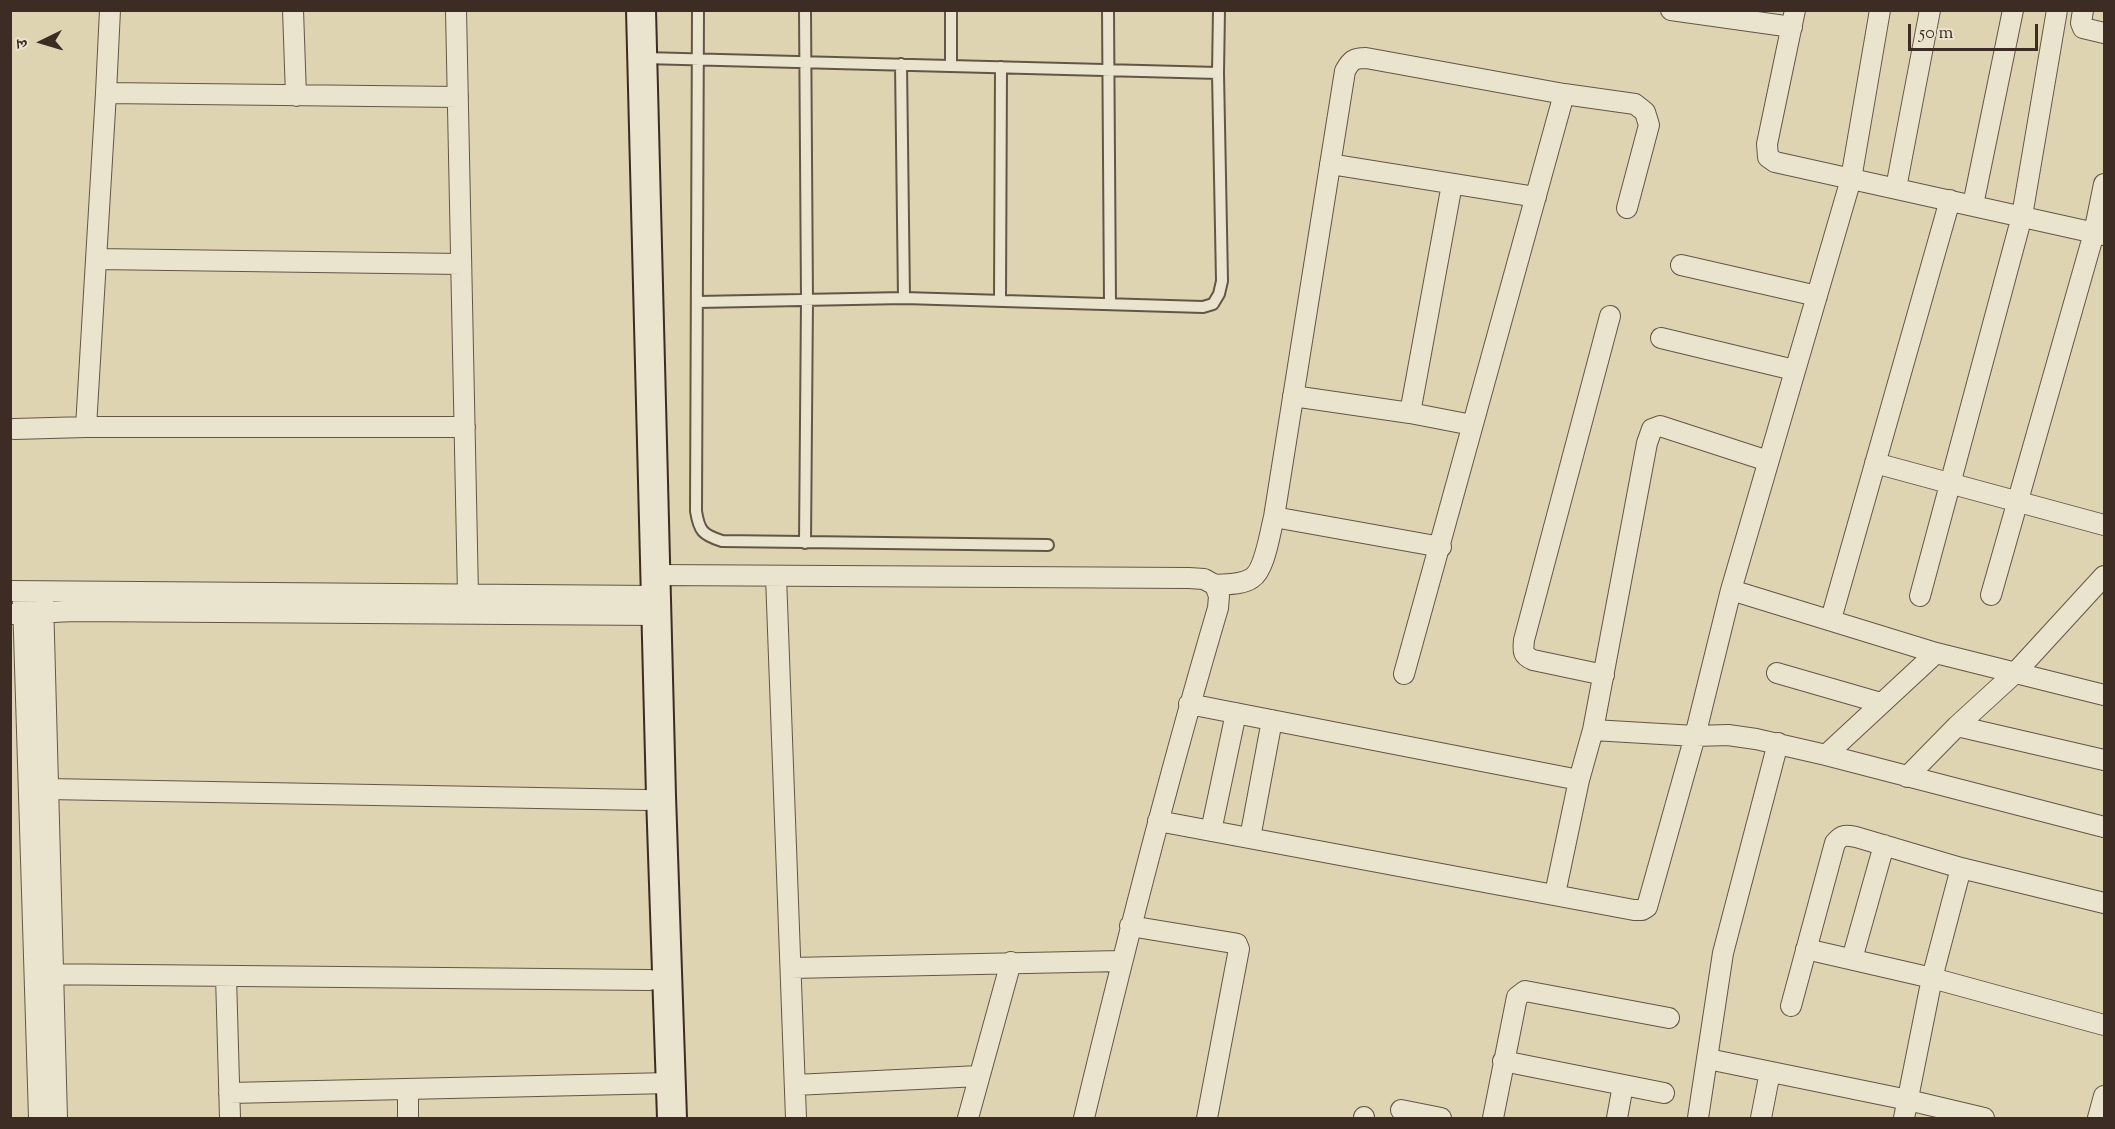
<!DOCTYPE html>
<html>
<head>
<meta charset="utf-8">
<style>
	body { margin:0 }
	#map { position:relative; width:2115px; height:1129px; overflow:hidden; background:#ded4b2; font-family:"Sorts Mill Goudy","Noto Serif Devanagari",serif }
	canvas { display:block }
	.frame { position:absolute; inset:0; border:12px solid #3c2c23; pointer-events:none }
	.north { position:absolute; left:12px; top:12px; width:60px; height:60px; -webkit-text-stroke:4px #eae3cd; paint-order:stroke; rotate:265deg; font-size:16px; font-weight:700; line-height:24px; text-align:center; color:#3c2c23 }
	.north::after { content:''; display:block; margin:auto; width:21px; height:27px; background:#3c2c23; clip-path:polygon(50% 0,100% 100%,50% 72%,0 100%) }
	.scale { position:absolute; left:1908px; top:24px; width:130px; height:27px; box-sizing:border-box; border:3px solid #3c2c23; border-top:0; padding-left:8px; font-size:18px; line-height:21px; white-space:nowrap; color:#3c2c23; -webkit-text-stroke:4px #eae3cd; paint-order:stroke }
</style>
</head>
<body>
<div id="map">
<canvas width="2115" height="1129"></canvas>
<div class="frame"></div>
<div class="north">उ</div>
<div class="scale">50 m</div>
</div>
<script>
const g = document.querySelector('canvas').getContext('2d');
g.lineJoin = 'round';
function strokePath(path, color, width, dash) {
  g.strokeStyle = color;
  g.lineWidth = width;
  g.lineCap = dash ? 'butt' : 'round';
  g.setLineDash(dash || []);
  g.stroke(path);
}
const lane = new Path2D(`
	M698,10L696,511C699,531 703,535 722,541L1048,545
	M805,10L807,300L805,543
	M951,10V65
	M1108,10L1110,304
	M644,58L1218,73L1222,281L1219,294L1213,304L1203,307L904,298L698,302
	M901,64L904,298
	M1218,73L1219,10
	M1000,300L1001,67`);
const street = new Path2D(`
	M293,10L296,96
	M456,10L468,595
	M1671,10L1792,27
	M1795,10L1767,144L1768,157L1775,162L2104,235
	M2083,10L2081,23L2083,28L2104,33
	M106,93L458,97
	M1330,164L1536,197
	M1896,188L1930,10
	M1973,205L2013,10
	M96,259L461,264
	M1681,265L1817,296
	M1661,338L1794,370
	M1293,396L1410,413L1472,425
	M1410,413L1452,184
	M86,427L106,93L110,10
	M14,429L86,427H465
	M1875,463L2104,525
	M1441,547L1274,517L1345,71C1351,60 1354,58 1366,58L1564,94L1635,104L1645,112L1649,125L1627,208
	M656,575L1189,578L1204,579L1215,585L1219,596L1218,608C1168,777 1125,947 1084,1118
	M776,576L796,1118
	M1215,585C1227,584 1242,585 1252,578C1265,570 1270,532 1274,517
	M1731,590L1936,653L2104,695
	M10,591L656,596
	M1991,595L2094,233L2104,184
	M1920,596L2022,216L2057,10
	M43,599L57,1118
	M23,602L39,1118
	M10,614L75,611L656,615
	M1831,619L1950,200
	M1777,673L1881,703
	M1404,674L1564,94
	M1604,675L1533,660C1522,655 1523,651 1524,640L1610,316
	M1189,704L1579,780
	M1957,726L2104,760
	M1593,730L1647,443L1652,429L1660,426L1768,461
	M1826,755L1936,653
	M1907,777L1957,726L2015,673L2104,576
	M48,789L646,800
	M1158,821L1634,910H1642L1647,907L1695,736L1731,590L1851,179L1880,10
	M1211,831L1236,713
	M1250,838L1272,720
	M1555,894L1579,780L1593,730L1695,736L1728,735L1756,739L1826,755L2104,827
	M1130,926L1233,943L1237,944L1239,949L1207,1118
	M1806,949L1932,978L2104,1025
	M1852,959L1884,845
	M791,968L1121,961
	M35,974L650,980
	M226,976L230,1118
	M1791,1006L1835,843C1842,834 1846,835 1856,837L1961,868L2104,903
	M1708,1059L1908,1100L1984,1118
	M1503,1061L1664,1093
	M795,1085L979,1076
	M408,1089V1118
	M229,1093L670,1083
	M1401,1110L1441,1118
	M968,1118L1011,962
	M1364,1118V1117
	M1493,1118L1517,997L1525,991L1669,1018
	M1617,1118L1623,1085
	M1698,1118L1723,953L1778,743
	M1761,1118L1770,1072
	M1904,1118L1932,978L1961,868
	M2098,1118L2104,1096`);
const secondary = new Path2D(`
	M641,10L661,796L672,1118`);
strokePath(lane, '#645647', 14);
strokePath(street, '#645647', 22);
strokePath(secondary, '#3c2c23', 32);
strokePath(lane, '#eae3cd', 10);
strokePath(street, '#eae3cd', 20);
strokePath(secondary, '#eae3cd', 28);
</script>
</body>
</html>
